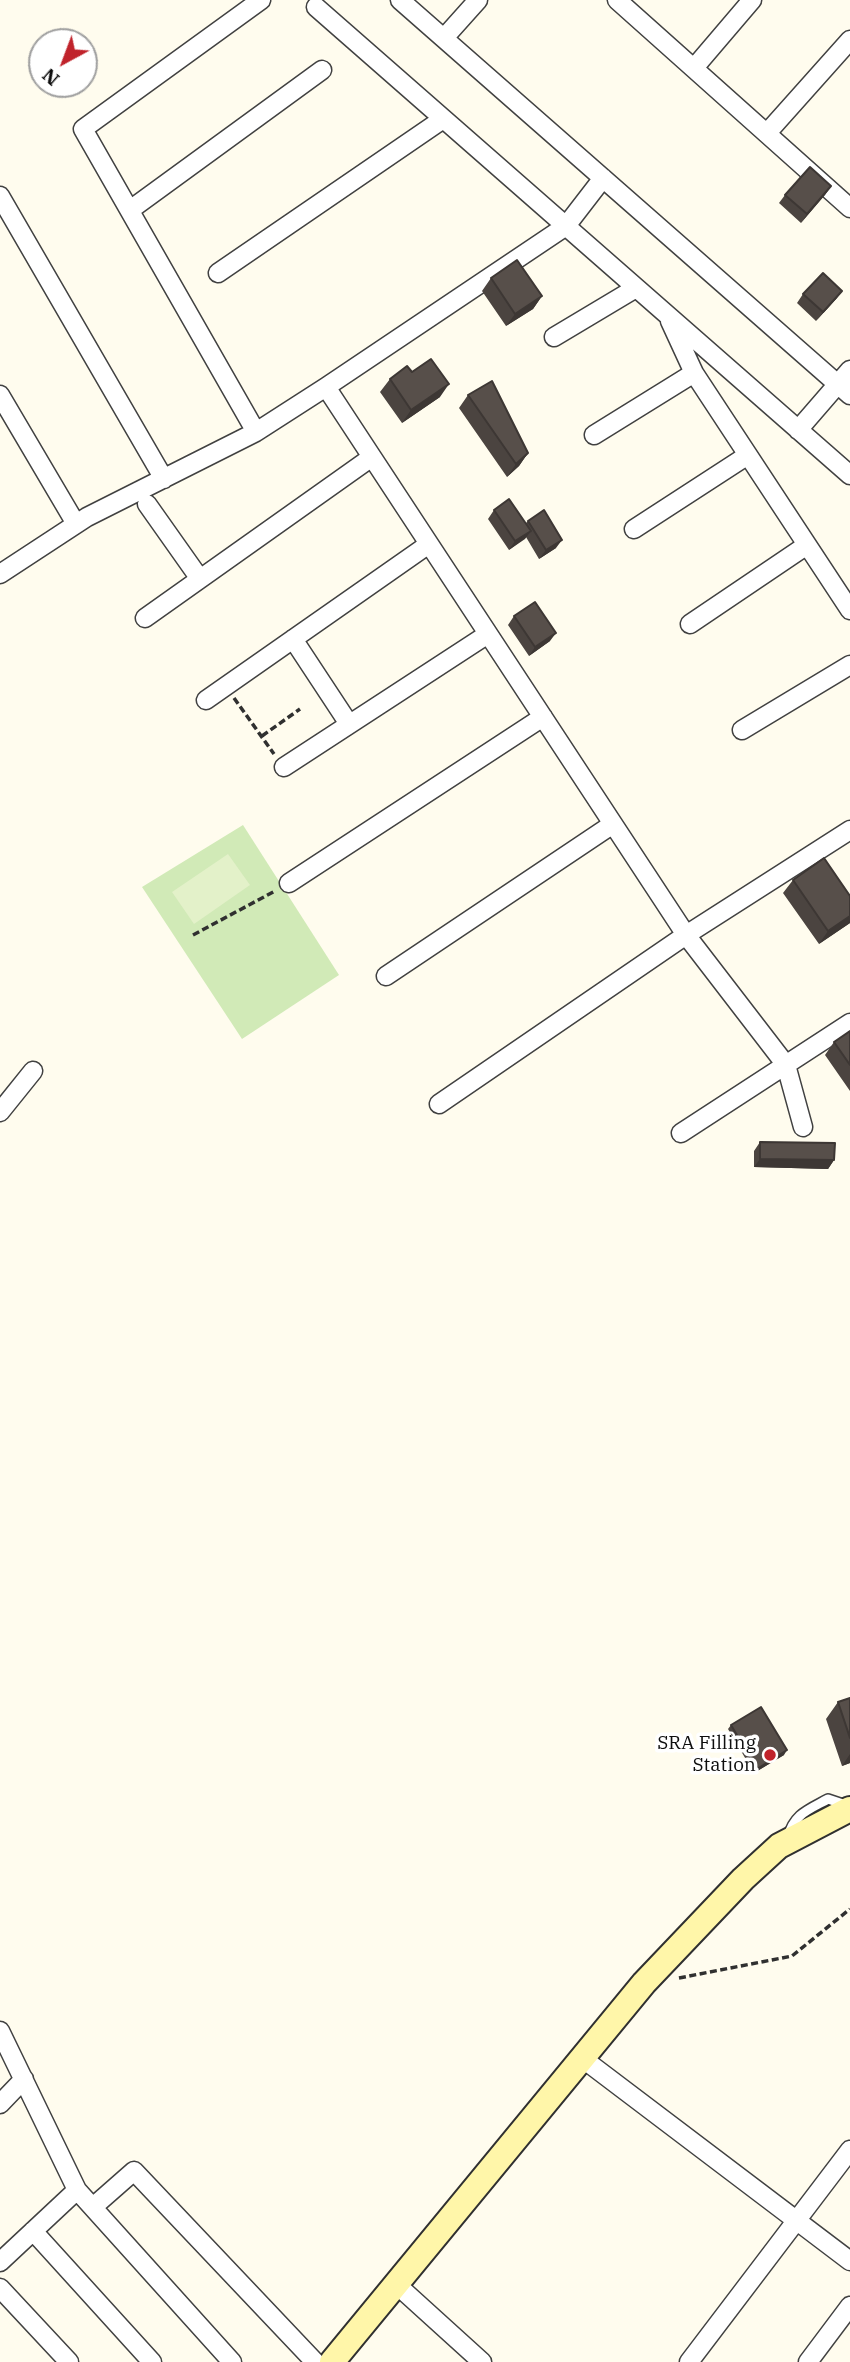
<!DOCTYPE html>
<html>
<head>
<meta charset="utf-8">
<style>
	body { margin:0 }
	#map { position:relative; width:850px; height:2362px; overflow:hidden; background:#fffcee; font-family:"IBM Plex Serif",serif }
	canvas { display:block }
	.north { position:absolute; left:28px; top:28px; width:70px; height:70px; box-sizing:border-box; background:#fff; border:2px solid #9f9f9f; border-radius:50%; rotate:221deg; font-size:19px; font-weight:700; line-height:28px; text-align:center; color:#0e0e0e }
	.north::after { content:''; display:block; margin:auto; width:24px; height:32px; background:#c0232b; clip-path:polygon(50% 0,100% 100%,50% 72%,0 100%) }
</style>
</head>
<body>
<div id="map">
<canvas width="850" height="2362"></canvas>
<div class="north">N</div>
</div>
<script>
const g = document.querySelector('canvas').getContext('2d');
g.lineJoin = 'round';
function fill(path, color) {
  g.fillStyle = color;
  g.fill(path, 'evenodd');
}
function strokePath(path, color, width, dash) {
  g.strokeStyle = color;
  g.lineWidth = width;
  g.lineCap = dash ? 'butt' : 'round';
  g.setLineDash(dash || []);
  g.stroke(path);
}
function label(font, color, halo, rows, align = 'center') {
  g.font = font + ' "IBM Plex Serif",serif';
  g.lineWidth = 7;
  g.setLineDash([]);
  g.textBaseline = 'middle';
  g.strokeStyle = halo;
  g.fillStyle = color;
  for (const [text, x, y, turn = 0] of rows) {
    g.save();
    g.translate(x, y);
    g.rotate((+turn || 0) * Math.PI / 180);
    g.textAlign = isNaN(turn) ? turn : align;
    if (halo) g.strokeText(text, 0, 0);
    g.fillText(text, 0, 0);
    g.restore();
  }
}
const green = new Path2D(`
	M243,825L339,975L242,1039L142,887Z`);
const pitch = new Path2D(`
	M228,854L250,885L194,924L172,892Z`);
const path = new Path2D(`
	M234,698L274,754
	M262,736L300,709
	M193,935L275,891
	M679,1978L792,1956L850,1909`);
const lane = new Path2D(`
	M788,1837C794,1814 808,1810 828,1799L846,1805`);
const street = new Path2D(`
	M400,0L850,395
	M617,0L850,208
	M316,7L850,475
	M444,38L478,0
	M694,68L752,0
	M767,133L850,40
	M0,196L164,479
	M130,210L322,70
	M218,273L443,119
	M670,321L694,373L850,610
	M554,337L636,288
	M326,387L686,935L786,1065L803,1127
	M0,395L76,524
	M798,430L850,370
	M256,432L83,129L261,0
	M594,435L694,373
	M147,504L200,579
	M634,529L748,455
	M0,574L87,517L256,432L326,387L566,226L603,178
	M145,618L372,457
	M690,624L807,545
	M293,639L349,724
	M206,700L429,544
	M742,730L850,665
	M284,767L488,634
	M289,883L543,717
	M386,976L613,824
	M439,1104L686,935L850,830
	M0,1112L33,1071
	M681,1133L850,1023
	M0,2031L77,2190L232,2362
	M582,2058L850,2261
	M0,2104L24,2079
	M93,2207L134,2171L315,2362
	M33,2231L152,2362
	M0,2262L77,2190
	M396,2284L482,2362
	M0,2288L69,2362
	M689,2362L850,2150
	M808,2362L850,2306`);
const secondary = new Path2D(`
	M332,2362L644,1983L743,1879L779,1846L850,1809`);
const wall = new Path2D(`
	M831,186L801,223L779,203L785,195Z
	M491,278L542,296L533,309L506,326L482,291Z
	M842,291L836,299L816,321L797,303L803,294Z
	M412,372L440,397L402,423L380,392L390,379Z
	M468,395L528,453L519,466L507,477L459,408Z
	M494,510L526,523L528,521L556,548L539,559L526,537L509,550L488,519Z
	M514,616L550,641L529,656L508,625Z
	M793,880L850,923L819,944L783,893Z
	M850,1031V1091L825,1055L834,1042Z
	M760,1142L834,1160L828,1169L754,1167V1151Z
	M850,1698V1763L842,1766L826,1719L838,1702Z
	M731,1725L784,1755L754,1773L728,1729Z`);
const shadedWall = new Path2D(`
	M831,186L825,195L801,223L807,214Z
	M842,291L836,299L816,321L823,312Z
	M542,296L533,309L506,326L515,314Z
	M449,384L440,397L402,423L411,410Z
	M528,453L519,466L507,477L516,464Z
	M531,531L525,539L509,550L515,541Z
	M562,540L556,548L539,559L546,550Z
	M556,633L550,641L529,656L535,647Z
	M850,916V923L819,944L828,931Z
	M760,1159L834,1160L828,1169L754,1167Z
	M787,1750L784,1755L754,1773L757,1769Z
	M850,1754V1763L842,1766Z`);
const building = new Path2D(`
	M810,167L831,186L807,214L785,195Z
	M517,260L542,296L515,314L491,278Z
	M823,273L842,291L823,312L803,294Z
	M431,359L449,384L411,410L390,379L407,366L412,372Z
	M492,381L528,453L516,464L468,395Z
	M509,499L531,531L515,541L494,510Z
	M544,510L562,540L546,550L528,521Z
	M535,602L556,633L535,647L514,616Z
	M824,858L850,896V916L828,931L793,880Z
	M850,1031V1065L834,1042Z
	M760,1142L835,1143L834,1160L760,1159Z
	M850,1698V1738L838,1702Z
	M761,1707L787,1750L757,1769L731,1725Z`);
const markers = [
	[770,1755,7,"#c0232b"]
];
const poiNames = [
	["SRA Filling",756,1744],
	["Station",756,1766]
];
fill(green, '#d1eab7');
fill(pitch, '#e3f1c9');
strokePath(lane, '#414141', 12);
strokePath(street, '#414141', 21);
strokePath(secondary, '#303030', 28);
strokePath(path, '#303030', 3.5, [7, 3.5]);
strokePath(lane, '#fff', 9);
strokePath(street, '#fff', 18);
strokePath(secondary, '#fff6a9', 24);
fill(wall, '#4b4440');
fill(shadedWall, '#3d3734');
fill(building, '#574f4a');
strokePath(building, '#3d3734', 2);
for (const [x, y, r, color] of markers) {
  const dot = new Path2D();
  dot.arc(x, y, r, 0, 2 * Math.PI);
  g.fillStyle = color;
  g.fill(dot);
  strokePath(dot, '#fff', 2.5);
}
label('19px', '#0e0e0e', '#fff', poiNames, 'right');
</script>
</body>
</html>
